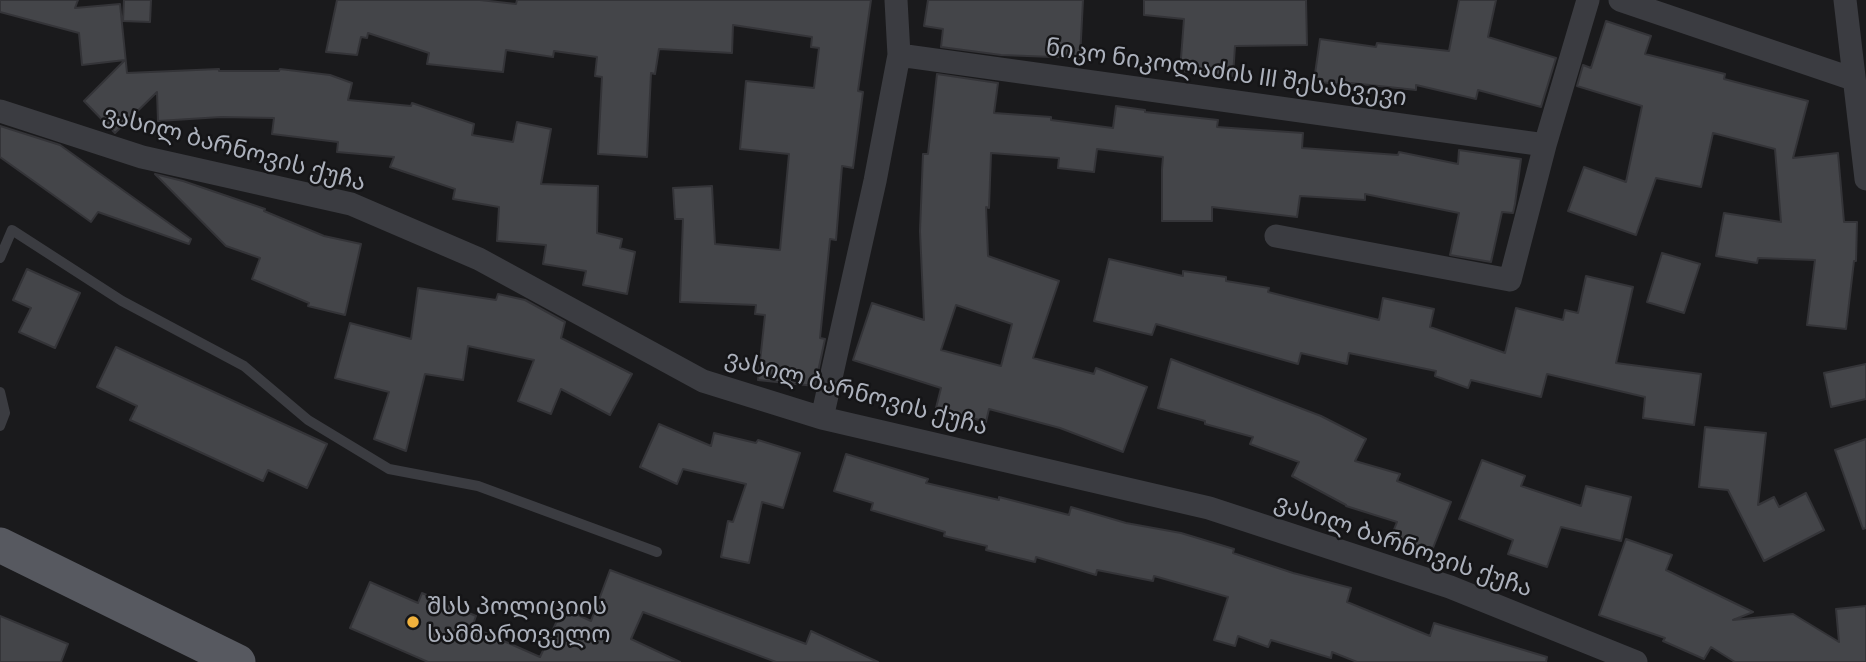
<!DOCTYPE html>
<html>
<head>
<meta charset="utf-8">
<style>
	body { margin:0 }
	canvas { display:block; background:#1a1a1c }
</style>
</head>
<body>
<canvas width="1866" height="662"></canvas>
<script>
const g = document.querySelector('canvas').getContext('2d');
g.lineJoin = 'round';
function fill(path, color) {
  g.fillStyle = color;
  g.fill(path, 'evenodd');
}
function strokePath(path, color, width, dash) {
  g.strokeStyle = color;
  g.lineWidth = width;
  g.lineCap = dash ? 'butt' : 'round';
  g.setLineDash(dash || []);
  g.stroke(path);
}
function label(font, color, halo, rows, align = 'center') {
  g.font = font + ' "Roboto Condensed","Noto Sans Georgian",sans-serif';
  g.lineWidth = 5;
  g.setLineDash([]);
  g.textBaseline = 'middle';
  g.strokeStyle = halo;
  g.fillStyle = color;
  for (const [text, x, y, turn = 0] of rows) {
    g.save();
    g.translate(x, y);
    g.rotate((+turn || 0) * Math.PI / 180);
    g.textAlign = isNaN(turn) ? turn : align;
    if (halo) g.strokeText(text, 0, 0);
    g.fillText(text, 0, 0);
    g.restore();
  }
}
const building = new Path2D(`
	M0,0H78L75,8L120,4L127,73L219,69V71H279L280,69L330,75L352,83L348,100L411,106L412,103L474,124L472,135L513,142L517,122L551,129L541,184L598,186L597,233L622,239L620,248L635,252L627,294L583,285L586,271L543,264L546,245L497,241L499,207L453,199L455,189L390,167L394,157L337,152L338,142L272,134L274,118L221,117L158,121L157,92L115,133L84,101L125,60L82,65L79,33L0,12Z
	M124,0H151L150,22L123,21Z
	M337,0H480L516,4L517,0H871L858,91L863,92L853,168L842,166L836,240L830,239L820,338L825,339L815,386L758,380L765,315L755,314L756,305L680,302L683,219H675L673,188L712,186L715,244L780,250L789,154L740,149L746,81L814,88L819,48L811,47L812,37L733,25L732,53L659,49L655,74L651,73L647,157L598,154L602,77L595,76L597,57L554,51L553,57L506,50L503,72L427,64L429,53L368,33L367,38L361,37L357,55L326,52Z
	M928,0H1083L1080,58L1001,55L941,47L943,29L924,26Z
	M1144,0H1306L1307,45L1235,46L1233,76L1180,71L1184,19L1144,15Z
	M1459,0H1496L1488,37L1556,58L1541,107L1478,90L1476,99L1416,85V90L1351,83V86L1314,81L1320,39L1376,47L1377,43L1449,51Z
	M1606,21L1651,36L1645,54L1725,74L1724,79L1808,101L1793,158L1838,153L1844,222H1857L1856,261H1854L1846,329L1807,325L1815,260L1758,258L1757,263L1716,256L1724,213L1781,222L1775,149L1713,133L1701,187L1656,178L1636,235L1568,211L1584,167L1626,182L1642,106L1577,86L1583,65L1591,68Z
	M937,74L998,83L994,113L1051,117V120L1113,128L1116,106L1145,110V112L1218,120L1217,127L1303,133L1302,148L1398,155L1399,152L1458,164L1459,150L1521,159L1515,204L1513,213L1502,212L1491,262L1450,255L1459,213L1365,194V200L1300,196L1297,217L1212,207V221H1162V169L1163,157L1097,149L1094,172L1058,168L1059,158L991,153L989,208L986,207L988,256L1059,281L1033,358L1094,374L1096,368L1147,387L1123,452L1060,428L989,409L986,422L936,408L941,388L853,360L872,303L924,320L920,231L923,154H928ZM956,305L1012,324L1001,366L941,350Z
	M0,126L60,145L191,239L189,244L98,212L91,222L0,157Z
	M155,174L183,181L265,209L264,211L324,236L361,244L345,315L308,306L309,303L252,279L260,258L226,246Z
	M1662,253L1700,264L1684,313L1647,302Z
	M1109,259L1183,276V271L1226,277V281L1269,288L1268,292L1379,320L1383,298L1434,309L1430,327L1505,353L1516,308L1563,320L1565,310L1578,313L1586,276L1633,287L1616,363L1701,374L1694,425L1643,418L1645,397L1547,374L1541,397L1471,380L1468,388L1435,376L1436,371L1349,353L1347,364L1301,353L1298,364L1156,324L1152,335L1094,321Z
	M27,269L80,293L55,348L19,332L31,308L13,300Z
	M418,288L496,300L498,294L525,300L565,322L561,338L632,374L610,415L561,389L551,414L518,401L534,360L468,346L463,380L425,374L406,451L374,439L389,392L335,378L350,323L411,339Z
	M116,347L327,444L307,488L268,470L263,481L130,420L137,406L97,387Z
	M1171,359L1321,416L1366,439L1355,461L1400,474L1397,481L1451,502L1431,553L1391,537L1397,522L1346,506V505L1292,476L1299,462L1250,444L1253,437L1205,424V421L1158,408Z
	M1866,364V399L1831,407L1824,373Z
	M659,424L711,446L714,433L756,443L758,440L800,453L783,508L762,502L749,563L721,557L728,521L733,522L746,484L683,469L677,484L640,467Z
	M1705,427L1766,433L1758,505L1774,497L1779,507L1806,493L1824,530L1764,561L1728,490L1699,487Z
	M1866,439V528L1863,529L1835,450Z
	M846,454L928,479L926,483L999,500V497L1069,515L1071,507L1126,523L1181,533L1234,549L1233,553L1293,573L1351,588L1347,602L1430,636L1434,623L1547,657L1546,662H1357L1332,652L1331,658L1271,640L1268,647L1238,636L1235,646L1214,640L1228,597L1154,576L1153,581L1097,570L1096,575L1036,557L1035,562L986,550L987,546L944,536L945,532L871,510L873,503L834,491Z
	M1482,460L1525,476L1521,486L1581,506L1586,486L1631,497L1621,541L1561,527L1547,567L1508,554L1513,540L1459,519Z
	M1626,539L1672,555L1666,570L1753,612L1733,620L1793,614L1839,642L1836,609L1866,606V662H1735L1711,647L1704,659L1663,641L1665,638L1599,615Z
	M610,570L806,644L811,631L878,662H776L643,612L631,639L680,662H428L350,628L370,582L418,603L422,593L476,616L472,627L540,657L563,608L591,621Z
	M0,616L68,644L61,662H0Z`);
const service = new Path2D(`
	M0,258L12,230L122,301L244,366L308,420L389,469L478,486L657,552
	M0,392L5,413L0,426`);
const minor = new Path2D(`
	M1620,0L1853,79
	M1845,0L1866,179
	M899,55L1545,145
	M0,111L142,157L351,204L479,259L703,381L822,418L1209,508L1450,587L1636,662
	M1276,236L1510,280L1545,145L1588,0
	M822,418L875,181L899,55L896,0`);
const primary = new Path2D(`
	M0,545L238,662`);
const markers = [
	[413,622,7,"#f1b23d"]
];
const streetNames = [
	["ნიკო ნიკოლაძის III შესახვევი",1226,74,8],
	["ვასილ ბარნოვის ქუჩა",234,150,15],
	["ვასილ ბარნოვის ქუჩა",856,394,15],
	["ვასილ ბარნოვის ქუჩა",1403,547,19]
];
const poiNames = [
	["შსს პოლიციის",427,608],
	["სამმართველო",427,636]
];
fill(building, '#444549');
strokePath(building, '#343438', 2);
strokePath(service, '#3b3c41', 10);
strokePath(minor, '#3b3c41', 23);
strokePath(primary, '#575960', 35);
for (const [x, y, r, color] of markers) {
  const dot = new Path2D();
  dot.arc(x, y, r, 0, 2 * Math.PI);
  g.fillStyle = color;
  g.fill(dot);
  strokePath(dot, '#151517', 2.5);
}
label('24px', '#acb1bc', '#151517', streetNames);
label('24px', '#acb1bc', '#151517', poiNames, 'left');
</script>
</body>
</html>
